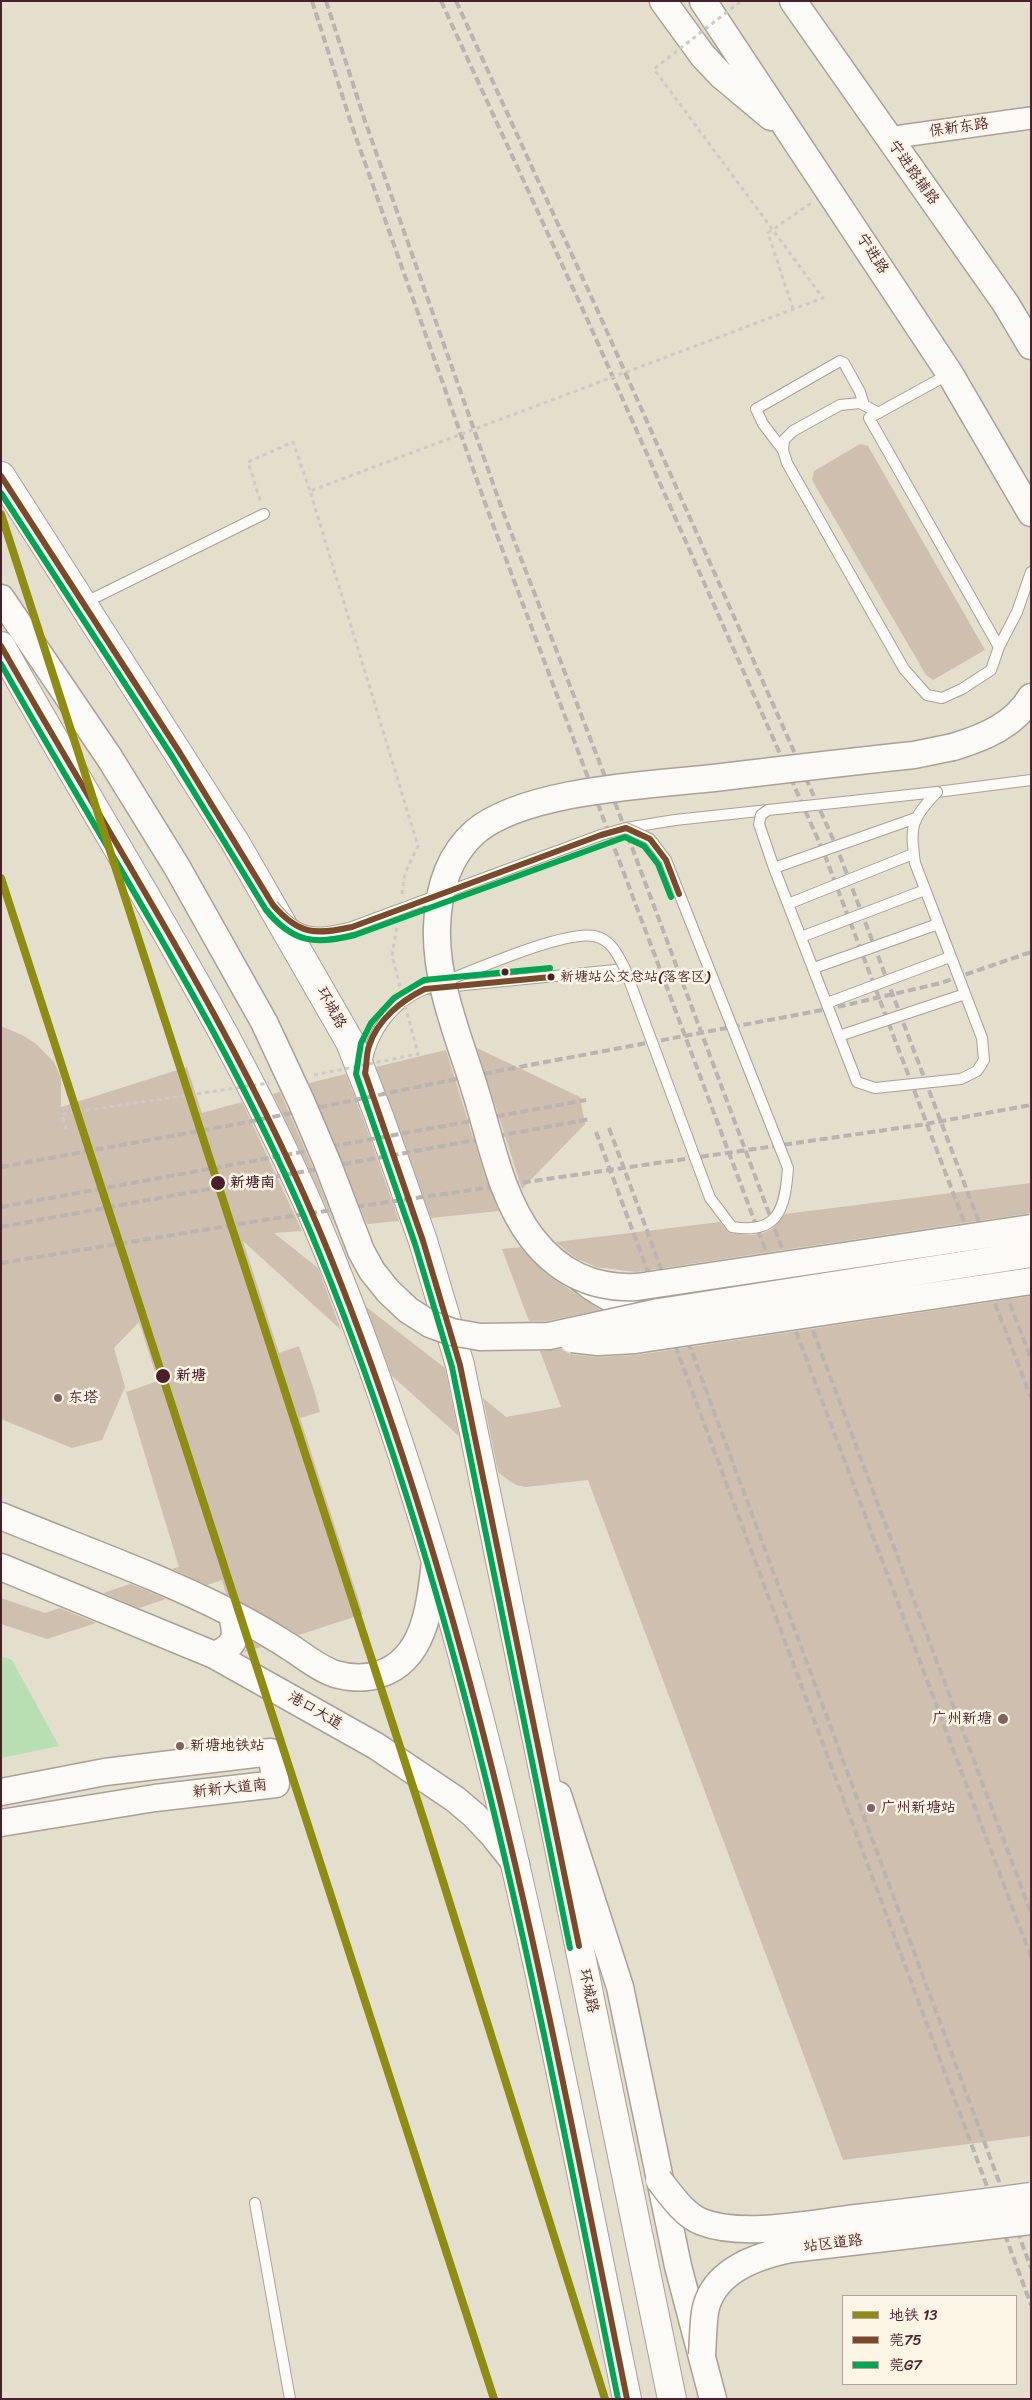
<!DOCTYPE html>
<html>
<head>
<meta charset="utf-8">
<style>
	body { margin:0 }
	#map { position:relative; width:1032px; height:2400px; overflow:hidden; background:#e4decc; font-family:Sriracha,"LXGW WenKai TC",sans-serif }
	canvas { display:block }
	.frame { position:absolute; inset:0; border:2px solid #4a1f2b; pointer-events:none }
	.legend { position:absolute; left:842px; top:2295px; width:175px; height:90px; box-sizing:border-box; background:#fcf5e5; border:1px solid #b59f9b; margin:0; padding:6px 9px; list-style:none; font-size:15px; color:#4a1f2b }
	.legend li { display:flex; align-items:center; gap:10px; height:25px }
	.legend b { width:25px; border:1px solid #b59f9b }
</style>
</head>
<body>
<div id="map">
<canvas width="1032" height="2400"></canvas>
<div class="frame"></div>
<ul class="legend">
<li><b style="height:6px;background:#8e8c13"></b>地铁 13</li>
<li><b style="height:6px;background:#7a4b2a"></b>莞75</li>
<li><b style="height:6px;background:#00a651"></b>莞G7</li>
</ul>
</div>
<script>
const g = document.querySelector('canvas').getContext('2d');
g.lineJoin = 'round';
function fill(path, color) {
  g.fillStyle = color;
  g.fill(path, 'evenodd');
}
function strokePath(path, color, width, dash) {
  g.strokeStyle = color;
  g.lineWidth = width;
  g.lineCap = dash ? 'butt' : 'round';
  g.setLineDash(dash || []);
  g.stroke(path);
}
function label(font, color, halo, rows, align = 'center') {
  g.font = font + ' Sriracha,"LXGW WenKai TC",sans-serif';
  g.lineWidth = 5;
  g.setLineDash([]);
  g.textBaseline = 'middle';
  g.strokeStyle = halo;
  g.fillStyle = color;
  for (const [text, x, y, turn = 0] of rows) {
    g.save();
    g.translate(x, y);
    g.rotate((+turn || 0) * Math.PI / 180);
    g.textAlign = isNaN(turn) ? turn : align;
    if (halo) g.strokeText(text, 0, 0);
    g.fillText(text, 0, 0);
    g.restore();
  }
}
const green = new Path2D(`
	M1,1656L12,1660L59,1746L1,1758Z`);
const building = new Path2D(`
	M860,444L868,446L985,650L933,680L926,675L812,480L814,471Z
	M1,1026L24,1036L35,1043L54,1062L61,1078V1107L187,1067L202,1113L242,1102L302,1231L274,1233L318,1268L341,1330L243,1241L279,1353L299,1346L314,1390L320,1412L300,1418L363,1614L299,1635L226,1594L222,1580L207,1585L172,1569L179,1567L126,1392L158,1381L139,1322L114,1348L125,1387L102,1440L72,1448L1,1419Z
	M477,1048L580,1097L585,1124L522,1189Z
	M446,1050L484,1173L499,1211L431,1218L376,1067Z
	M346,1074L364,1121L399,1221L367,1224L309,1083Z
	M280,1092L313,1168L336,1227L273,1094Z
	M1031,1183V1213L636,1272L596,1267L574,1257L556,1242L720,1222L729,1233L749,1235L761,1234L772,1229L785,1214Z
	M520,1247L545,1273L600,1310L547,1321H529L502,1249Z
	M1031,1296V2136L843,2160L588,1480L526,1487L516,1485L508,1480L498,1472L483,1398L506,1417L561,1407L540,1351L561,1349L570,1354L596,1357L637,1355Z
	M365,1306L445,1368L459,1436L392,1376Z
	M130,1584L141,1588L166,1599L139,1608L103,1593Z
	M1,1598L45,1613L60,1608L96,1623L47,1639L1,1624Z
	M249,1640L255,1643L261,1647L245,1652Z`);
const path = new Path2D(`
	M793,309L768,233L811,203
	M260,500L248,462L293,442L310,491`);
const service = new Path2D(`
	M949,374L869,418L999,647L1017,612L1031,572
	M879,413L860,403L840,405L793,431L784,440L783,450L787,463L904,669L927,695L942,698L962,689L991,670L999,647
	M783,450L763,424L756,409L840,361L844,363L860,392L864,405
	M84,603L264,514
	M937,792L1031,780
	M626,828L675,820L768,810
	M366,1065C371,1032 393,1002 425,989L625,969
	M255,2203L290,2399`);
const minor = new Path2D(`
	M888,138L1031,118`);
const tertiary = new Path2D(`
	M663,1L703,56L722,76L771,117
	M703,1L950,374L1031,513
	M793,1L1006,304L1031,346
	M1,598L109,757
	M953,747C983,738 1015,725 1031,697
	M581,1279C607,1300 626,1306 659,1312
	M1,1516C76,1547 159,1576 231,1613C252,1624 273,1636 293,1649C306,1658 320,1669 335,1674C349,1678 366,1679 380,1674C426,1659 430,1603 435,1562
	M1,1567L214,1655L376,1746L455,1799L474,1815L492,1834L516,1864
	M214,1655C237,1646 238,1635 231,1613
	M1,1792L105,1772L271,1752L276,1784L155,1798L1,1823
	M558,1795L620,1987L678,2266L713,2399`);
const secondary = new Path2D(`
	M1,476L235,842L350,1042L379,1116L423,1241L460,1365L672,2399
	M1,646C112,847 241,1038 328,1251C478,1619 548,2012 627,2399`);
const rail = new Path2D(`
	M312,1L352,126L489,514L1031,1957
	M326,1L365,121L502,509L627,834L1031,1913
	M441,1L588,321L824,853L1031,1398
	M456,1L600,316L837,848L1031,1359
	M609,1128L1031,2268
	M596,1132L1031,2305
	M1,1167L248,1122L466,1077L833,1008L941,983L1031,952
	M1,1207L586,1100
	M1,1227L590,1119
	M1,1263L264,1220L920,1125L1031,1105`);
const pathBridge = new Path2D(`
	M402,894L405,873L418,846L310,491L823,298L654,69L741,1
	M314,1075L418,1054L392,956L397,925
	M66,1129L62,1114L269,1083`);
const serviceBridge = new Path2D(`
	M937,792C911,820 910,825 915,863L982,1038L984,1060L977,1071L961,1079L875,1088L857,1082L774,868L759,824L761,815L768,810Z
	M774,868L916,818
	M788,904L913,854
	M273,905C298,937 315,936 352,927L601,835L626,828L650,839L666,860L788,1168C785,1208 779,1235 732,1227L710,1198L625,969C618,955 611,939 594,936C561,930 462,976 425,989
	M801,937L925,890
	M814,968L938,924
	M827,1003L950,957
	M839,1036L965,994`);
const tertiaryBridge = new Path2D(`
	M953,747L914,755C847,762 780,770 714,778C649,785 525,790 475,832C448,856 438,892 437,927C435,983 460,1040 476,1093C491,1141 501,1198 532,1238C559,1273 593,1289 637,1287L1031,1228
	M109,757L177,867L264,1022L301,1101L327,1162L361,1251L372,1271L388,1291L408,1310L430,1324L452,1332L480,1337L549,1336L659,1312L1031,1254
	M572,1339L598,1342L635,1340L1031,1281
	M659,2180C671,2195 684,2215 702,2222C744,2238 812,2223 857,2218C915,2211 973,2204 1031,2196
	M702,2355C703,2341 703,2326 705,2312C712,2271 756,2256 791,2249L1031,2221`);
const bus1 = new Path2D(`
	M1,476L180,753L273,905C299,935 315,935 352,927L601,835L626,828L650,839L666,860L679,894
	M1,646C114,845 242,1039 328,1251C477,1619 549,2012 627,2399
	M551,977L425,989C402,1000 377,1020 369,1046C366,1054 367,1064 365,1073L423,1241L460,1365L579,1946`);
const bus2 = new Path2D(`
	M1,493L173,758L266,910C293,943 315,945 355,935L625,837L644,846L658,864L671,897
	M1,664C111,859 236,1047 320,1255C469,1621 540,2013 618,2399
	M550,968L424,980L394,998L371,1023L361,1043L356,1074L415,1244L452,1367L570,1948`);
const metro1 = new Path2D(`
	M1,514L425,1824L605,2399
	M1,878L494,2399`);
const markers = [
	[505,972,4.5,"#4a1f2b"],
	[551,977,4.5,"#4a1f2b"],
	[218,1183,8,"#4a1f2b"],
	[163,1376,8,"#4a1f2b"],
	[58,1398,5,"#806263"],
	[1003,1719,6,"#806263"],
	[180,1746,5,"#806263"],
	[871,1808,5,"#806263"]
];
const busNames = [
	["新塘站公交总站(落客区)",560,977]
];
const streetNames = [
	["保新东路",959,128,-8],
	["宁进路辅路",913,173,54],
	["宁进路",872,254,57],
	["环城路",331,1008,61],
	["港口大道",315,1711,30],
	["新新大道南",230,1789,-6],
	["环城路",588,1991,78],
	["站区道路",833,2244,-7]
];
const stopNames = [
	["新塘南",230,1183],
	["新塘",176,1376]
];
const poiNames = [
	["东塔",68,1398],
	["广州新塘",992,1719,"right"],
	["新塘地铁站",190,1746],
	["广州新塘站",881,1808]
];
fill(green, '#b7dfb1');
fill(building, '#cfbfae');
strokePath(service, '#a9a097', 12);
strokePath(minor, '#a9a097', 24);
strokePath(tertiary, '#a9a097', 29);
strokePath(secondary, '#a9a097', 30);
strokePath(path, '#cdc9c5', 3, [4, 4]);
strokePath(service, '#fbfaf7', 10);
strokePath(minor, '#fbfaf7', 21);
strokePath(tertiary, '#fbfaf7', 26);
strokePath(secondary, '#fbfaf7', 28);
strokePath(rail, '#b9b3b2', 4, [8, 4]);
strokePath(serviceBridge, '#a9a097', 12, []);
strokePath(tertiaryBridge, '#a9a097', 29, []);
strokePath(pathBridge, '#cdc9c5', 3, [4, 4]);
strokePath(serviceBridge, '#fbfaf7', 10);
strokePath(tertiaryBridge, '#fbfaf7', 26);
strokePath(bus1, '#7a4b2a', 6);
strokePath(bus2, '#00a651', 6);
strokePath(metro1, '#8e8c13', 8);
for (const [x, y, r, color] of markers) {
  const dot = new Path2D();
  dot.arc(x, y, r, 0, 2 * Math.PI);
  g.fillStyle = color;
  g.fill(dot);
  strokePath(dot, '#fcf5e5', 2);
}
label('14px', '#4a1f2b', '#fcf5e5', busNames, 'left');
label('15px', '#4a1f2b', '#fcf5e5', streetNames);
label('bold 15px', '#4a1f2b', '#fcf5e5', stopNames, 'left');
label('15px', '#4a1f2b', '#fcf5e5', poiNames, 'left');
</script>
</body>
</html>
